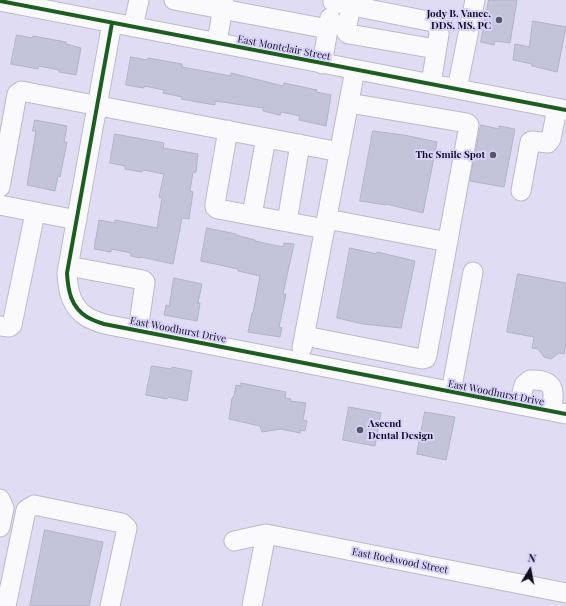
<!DOCTYPE html>
<html>
<head>
<meta charset="utf-8">
<style>
	body { margin:0 }
	#map { position:relative; width:566px; height:606px; overflow:hidden; background:#dfdcf3; font-family:"Playfair Display",serif }
	canvas { display:block }
	.north { position:absolute; left:510px; top:550px; width:40px; height:40px; -webkit-text-stroke:3px #d9d3fc; paint-order:stroke; rotate:10deg; font-size:11px; font-weight:700; line-height:16px; text-align:center; color:#100d1e }
	.north::after { content:''; display:block; margin:auto; width:14px; height:18px; background:#100d1e; clip-path:polygon(50% 0,100% 100%,50% 72%,0 100%) }
</style>
</head>
<body>
<div id="map">
<canvas width="566" height="606"></canvas>
<div class="north">N</div>
</div>
<script>
const g = document.querySelector('canvas').getContext('2d');
g.lineJoin = 'round';
function fill(path, color) {
  g.fillStyle = color;
  g.fill(path, 'evenodd');
}
function strokePath(path, color, width, dash) {
  g.strokeStyle = color;
  g.lineWidth = width;
  g.lineCap = dash ? 'butt' : 'round';
  g.setLineDash(dash || []);
  g.stroke(path);
}
function label(font, color, halo, rows, align = 'center') {
  g.font = font + ' "Playfair Display",serif';
  g.lineWidth = 4;
  g.setLineDash([]);
  g.textBaseline = 'middle';
  g.strokeStyle = halo;
  g.fillStyle = color;
  for (const [text, x, y, turn = 0] of rows) {
    g.save();
    g.translate(x, y);
    g.rotate((+turn || 0) * Math.PI / 180);
    g.textAlign = isNaN(turn) ? turn : align;
    if (halo) g.strokeText(text, 0, 0);
    g.fillText(text, 0, 0);
    g.restore();
  }
}
const building = new Path2D(`
	M489,0H517L510,43L495,41L494,45L481,42Z
	M533,21L566,27L557,72L532,66V64L513,60L515,44L529,47Z
	M17,35L32,38L33,36L66,42V44L81,48L76,75L59,72V70L39,66L38,69L11,64Z
	M131,57L147,60L148,58L182,64V67L231,76V73L283,86L284,83L317,90L316,92L331,95L326,126L299,120L300,116L281,112L280,115L263,111V108L215,101V105L181,99L182,97L163,93L164,90L144,86V88L126,85Z
	M35,120L67,126L64,142H67L60,177L58,176L55,191L27,185L36,131H33Z
	M481,125L499,129V126L515,129L504,187L470,181Z
	M373,131L404,135L437,142L423,213L386,204V205L360,201Z
	M115,134L164,143L163,148L198,154L196,172H193L190,191L193,192L189,219L182,218L173,264L141,257L140,258L131,256V253L111,249V252L94,249L99,220L115,223V220L157,228L162,198L159,197L164,174L143,170L142,172L125,169V166L110,163Z
	M207,228L236,234V235L255,240V241L283,247L284,243L294,244L283,294H286L279,327L282,328L280,337L248,332L252,313H253L260,276L238,271V269L201,261Z
	M350,248L377,254V252L415,261L401,328L363,324L337,318Z
	M518,274L566,283V342L564,354L559,353L551,359L544,357L538,349L532,348L534,337L507,332Z
	M174,278L202,284L198,303H200L197,321L164,315L166,305L169,306Z
	M152,366L171,369L172,367L192,371L187,401L168,397L167,399L146,395Z
	M241,383L286,392L285,398L291,399L290,401L306,403L303,420L307,421L305,431L300,430V433L281,429L262,432L260,426L229,419L232,398L234,396L236,385L241,386Z
	M349,407L381,413L375,446L343,440Z
	M425,412L455,417L446,460L417,454Z
	M45,530L103,542L89,606H30Z`);
const minor = new Path2D(`
	M174,0L328,29
	M0,1L566,110
	M333,2L433,22L438,26L439,34L431,84
	M351,6L346,31L347,33L349,34L436,49
	M112,23L67,273C68,291 71,307 87,317C92,320 98,322 104,324L566,414
	M133,27L139,0
	M217,43L224,0
	M322,64L330,18
	M457,89L475,0
	M228,130L215,204V207L218,209L325,229
	M0,187L17,94L21,91L340,152
	M521,191L530,142L532,141L548,143L551,139L557,109
	M0,205L77,220
	M252,215L266,138
	M327,219L448,242
	M287,222L300,144
	M68,266L143,280L145,282L138,331
	M0,326L9,327L12,325L35,213
	M305,336L422,359L426,358L427,355L469,125L467,123L349,103
	M302,348L355,70
	M451,392L473,272
	M519,405L524,385L530,380C556,379 555,391 551,411
	M0,499L4,508L0,527
	M234,541L266,534L566,593
	M6,606L26,510L34,505L122,523L127,528L110,606
	M252,606L266,534`);
const cycleway = new Path2D(`
	M0,1L566,110
	M112,23L67,273C68,291 71,307 87,317C92,320 98,322 104,324L566,414`);
const markers = [
	[499,20,4,"#585569"],
	[493,155,4,"#585569"],
	[360,430,4,"#585569"]
];
const poiNames = [
	["Jody B. Vance,",491,14],
	["DDS, MS, PC",491,26],
	["The Smile Spot",485,155],
	["Ascend",368,424,"left"],
	["Dental Design",368,436,"left"]
];
const streetNames = [
	["East Montclair Street",284,48,11],
	["East Woodhurst Drive",178,330,11],
	["East Woodhurst Drive",496,393,11],
	["East Rockwood Street",400,561,11]
];
fill(building, '#c3c4d9');
strokePath(building, '#b2b3c6', 1);
strokePath(minor, '#bcb9cd', 21);
strokePath(minor, '#fafafd', 19);
strokePath(cycleway, '#1b5e20', 4);
for (const [x, y, r, color] of markers) {
  const dot = new Path2D();
  dot.arc(x, y, r, 0, 2 * Math.PI);
  g.fillStyle = color;
  g.fill(dot);
  strokePath(dot, '#d9d3fc', 1.5);
}
label('bold 10px', '#100d1e', '#d9d3fc', poiNames, 'right');
label('10px', '#100d1e', '#d9d3fc', streetNames);
</script>
</body>
</html>
